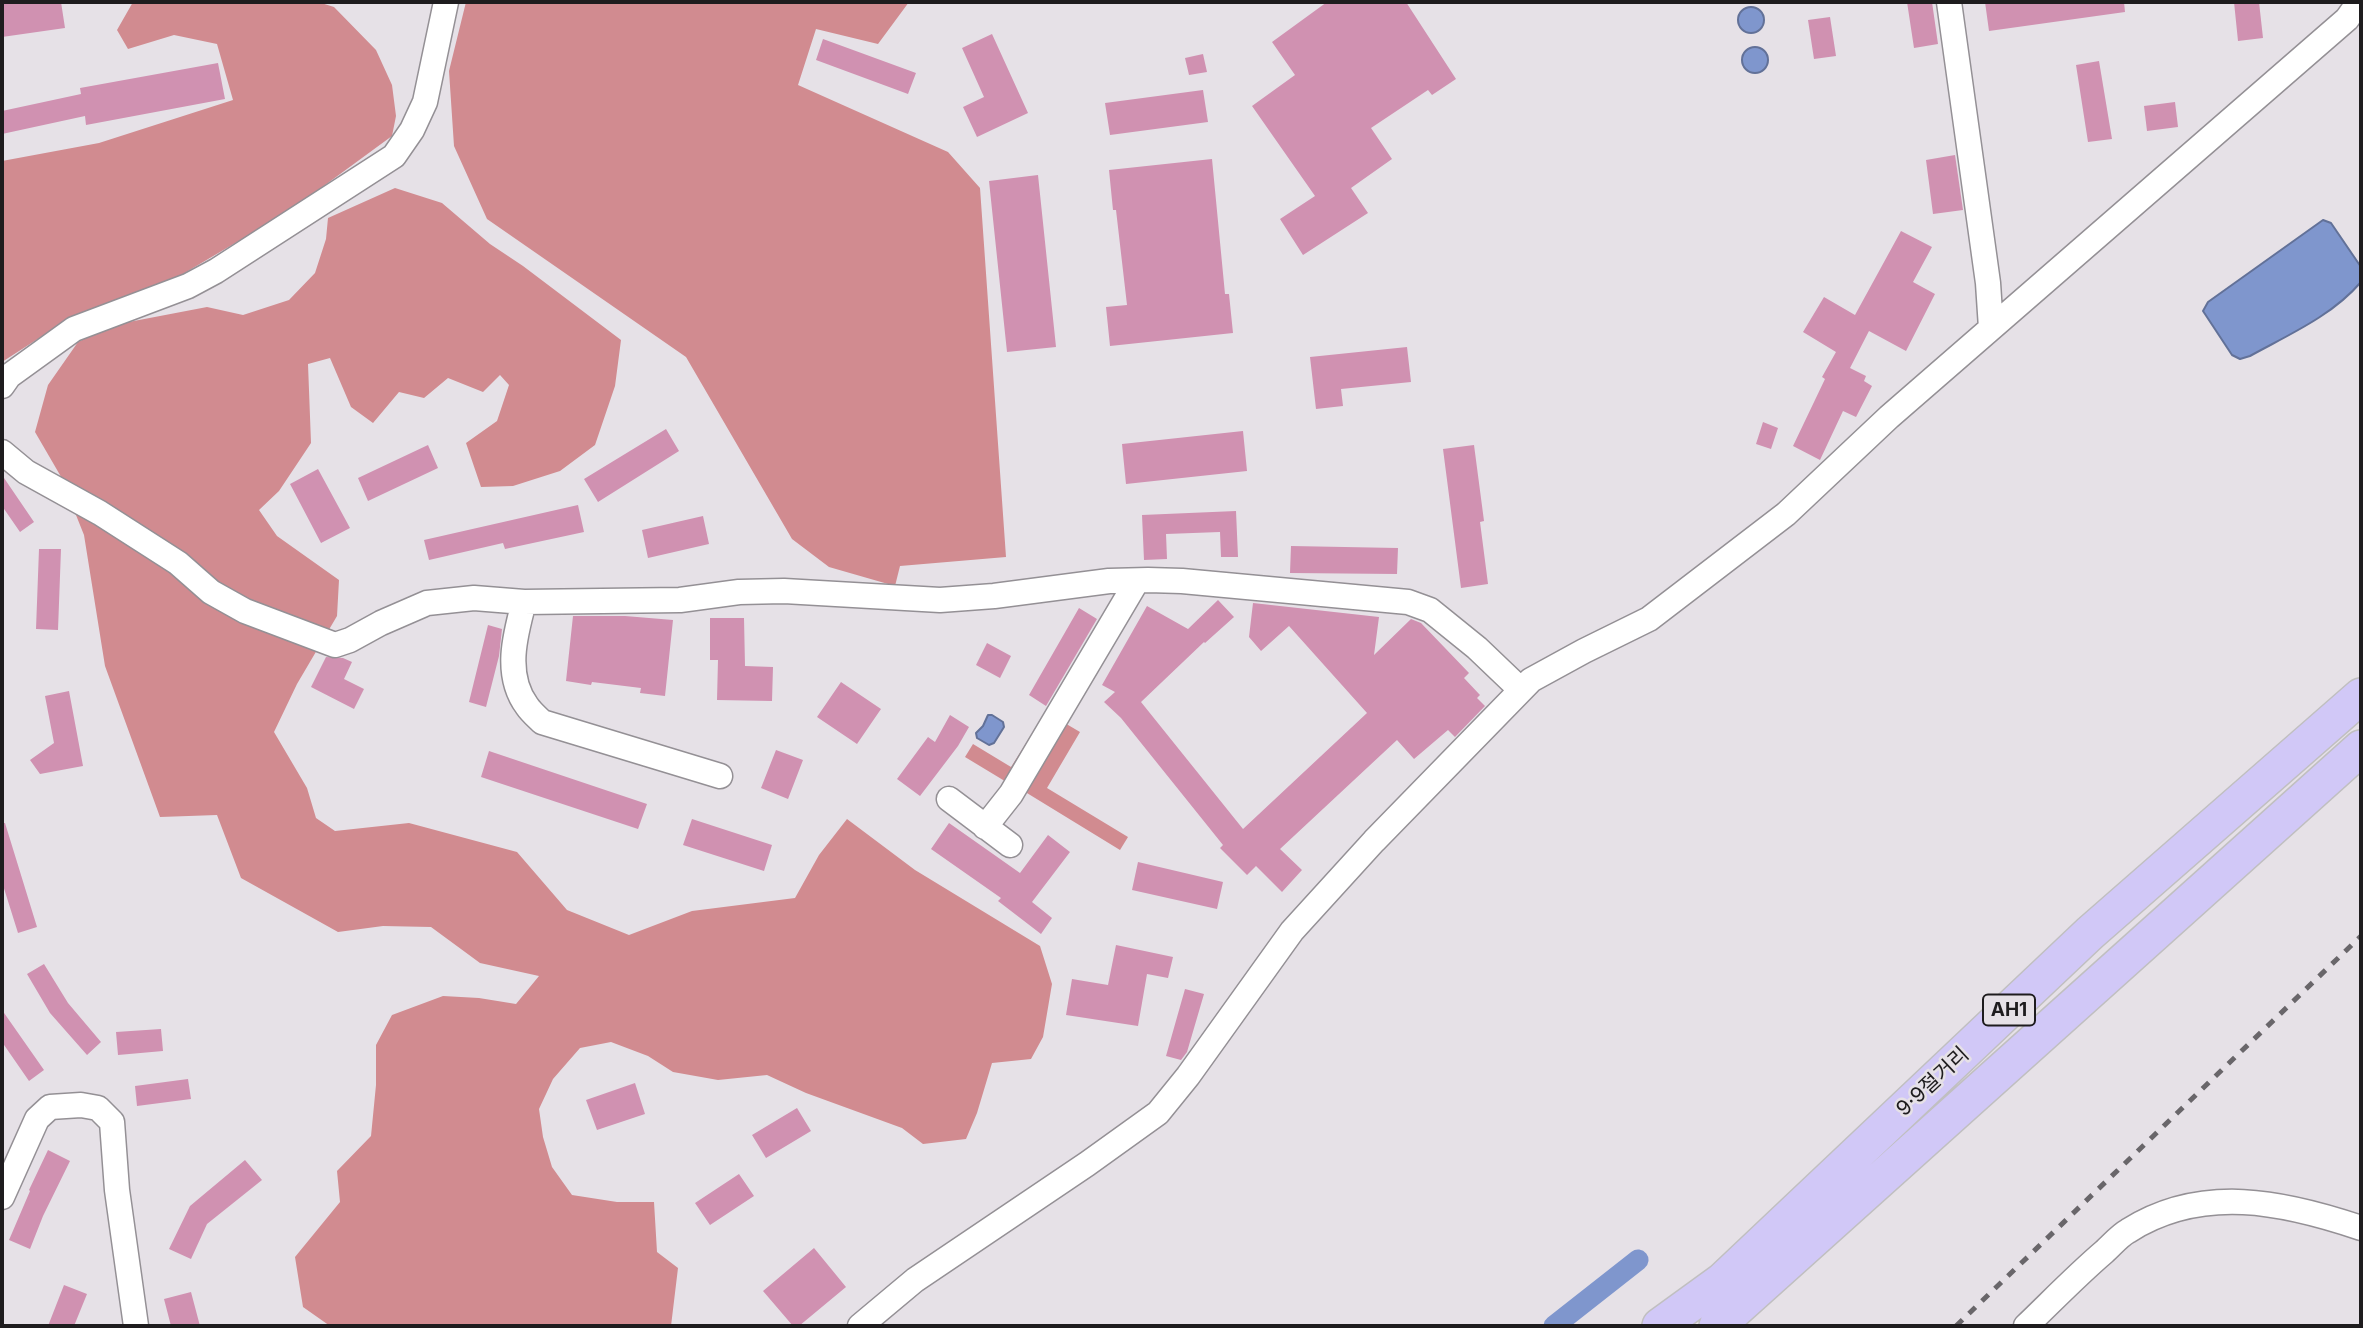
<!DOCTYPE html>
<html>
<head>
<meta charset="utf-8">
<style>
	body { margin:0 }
	#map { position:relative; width:2363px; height:1328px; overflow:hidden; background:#e6e1e7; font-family:Inter,sans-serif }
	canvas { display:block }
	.frame { position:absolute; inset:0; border:4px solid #1e1c1e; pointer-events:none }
</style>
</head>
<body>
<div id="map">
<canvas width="2363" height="1328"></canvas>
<div class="frame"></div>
</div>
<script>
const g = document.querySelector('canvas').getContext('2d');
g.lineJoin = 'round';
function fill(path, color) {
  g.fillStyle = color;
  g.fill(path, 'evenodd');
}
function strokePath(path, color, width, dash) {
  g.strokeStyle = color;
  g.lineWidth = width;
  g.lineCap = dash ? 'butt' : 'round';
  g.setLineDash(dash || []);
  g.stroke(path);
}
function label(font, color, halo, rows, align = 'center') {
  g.font = font + ' Inter,"Noto Sans KR",sans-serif';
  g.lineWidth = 5;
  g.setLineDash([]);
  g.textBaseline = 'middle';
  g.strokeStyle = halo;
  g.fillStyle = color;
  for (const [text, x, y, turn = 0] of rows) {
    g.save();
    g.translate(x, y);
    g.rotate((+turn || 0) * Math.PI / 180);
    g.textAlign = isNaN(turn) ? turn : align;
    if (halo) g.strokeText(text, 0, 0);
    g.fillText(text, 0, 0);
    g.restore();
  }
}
const forest = new Path2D(`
	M133,2H318L334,7L376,50L392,85L396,116L392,136L291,210L171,281L47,333L2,362V161L99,143L233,100L217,44L174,35L128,49L117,30Z
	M466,2H909L878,44L816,29L798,85L948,152L980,188L1006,557L900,566L895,586L829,567L792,539L686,357L487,219L454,146L449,71Z
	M395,188L442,203L490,244L523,266L621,340L615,386L595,445L560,471L513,486L481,487L466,443L497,421L509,385L500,375L483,392L448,378L424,398L399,392L373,423L351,407L330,358L308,364L311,443L279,491L259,510L277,536L339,580L337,616L297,684L274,732L307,788L316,818L335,831L409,823L517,852L567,910L629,935L692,911L795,898L819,855L847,819L915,870L1040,946L1052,984L1043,1037L1031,1059L992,1063L977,1113L966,1139L923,1144L902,1128L806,1093L767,1075L718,1080L673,1072L648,1056L611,1042L580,1048L553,1079L539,1109L543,1137L552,1167L572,1195L617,1202H654L657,1252L678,1268L671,1326H330L303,1307L295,1257L340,1202L337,1171L371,1136L376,1085V1045L392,1015L443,996L479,998L516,1004L539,976L480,963L431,927L383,926L338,932L241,878L217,815L160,817L105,666L84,535L60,475L35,432L48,385L78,342L113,325L207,307L243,315L289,300L315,273L326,239L328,218Z
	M1042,718L1013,786L965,757L973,744L1011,767Z
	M1063,722L1080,732L1047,788L1128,837L1120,850L1022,790Z`);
const water = new Path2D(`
	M1738 20a13 13 0 1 1 26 0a13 13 0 1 1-26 0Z
	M1742 60a13 13 0 1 1 26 0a13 13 0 1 1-26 0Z
	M2323,220L2331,223L2361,267V282C2332,316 2288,335 2250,356L2240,359L2232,355L2203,311L2208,302Z
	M988,715H992L1003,722L1004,727L994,743L989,745L977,738L976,733L983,726Z`);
const canal = new Path2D(`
	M1554,1326L1638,1260`);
const building = new Path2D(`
	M2,2H61L65,28L2,37Z
	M1327,2H1406L1456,79L1432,95L1428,90L1371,128L1392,159L1351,188L1368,213L1303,255L1280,219L1315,196L1252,106L1295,75L1272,42Z
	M1907,2H1932L1938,44L1914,48Z
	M1985,2H2124L2125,12L1989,31Z
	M2234,2H2259L2263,38L2238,41Z
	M1830,17L1836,56L1814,59L1808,20Z
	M992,34L1028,113L977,137L963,107L984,97L962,48Z
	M823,39L916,73L908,94L816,60Z
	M1203,54L1207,72L1189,75L1185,58Z
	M2099,61L2112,139L2088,142L2076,65Z
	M218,63L225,99L86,125L85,116L2,134V111L81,94L80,88Z
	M1203,90L1208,122L1110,135L1105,103Z
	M2175,102L2178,127L2147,131L2144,106Z
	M1955,155L1963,210L1933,214L1926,160Z
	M1212,159L1225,294H1229L1233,333L1110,346L1106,307L1127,305L1116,210H1113L1109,170Z
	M1038,175L1056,347L1007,352L989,181Z
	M1901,231L1932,247L1913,282L1935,294L1906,351L1869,331L1850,368L1866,376L1864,381L1872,386L1856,417L1843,411L1820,460L1793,446L1825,379L1822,377L1836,352L1803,332L1824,297L1855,315Z
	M1407,347L1411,382L1341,389L1343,406L1316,409L1310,357Z
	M1763,422L1778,428L1771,449L1756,444Z
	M666,429L679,451L598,502L584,479Z
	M1243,431L1247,471L1126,484L1122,444Z
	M428,445L438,468L368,501L358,478Z
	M1474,445L1484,521L1480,522L1488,584L1461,588L1443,449Z
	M318,469L350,528L321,543L290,484Z
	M2,475L34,522L20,532L2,506Z
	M578,505L584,532L505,549L503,543L429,560L424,540Z
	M1236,511L1238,557H1221L1220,532L1166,534L1167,559L1144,560L1142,515Z
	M703,516L709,544L648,558L642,530Z
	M1291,546L1398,548L1397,574L1290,573Z
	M39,549H61L58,630L36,629Z
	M1218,600L1234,617L1205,643L1204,642L1141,702L1243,829L1367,713L1289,626L1261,651L1249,637L1253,603L1379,617L1374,655L1411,619L1421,623L1469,673L1464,678L1480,695L1477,698L1485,706L1455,737L1448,730L1414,759L1397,740L1280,849L1302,870L1282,892L1256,866L1247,875L1220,848L1223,845L1121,718L1104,702L1115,692L1102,685L1147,606L1188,629Z
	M1079,608L1097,619L1046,706L1029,695Z
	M573,616H625L673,620L665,696L640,693L641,688L592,682L591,685L566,681Z
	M710,618H744L745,666L773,667L772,701L717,700L718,660H710Z
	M488,625L502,629L499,656L486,707L469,702Z
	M987,643L1011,656L1000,678L976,665Z
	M326,657L343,658L352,662L344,679L364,689L354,709L311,687Z
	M841,682L881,709L857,744L817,717Z
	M69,691L83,766L40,774L30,760L54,743L45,696Z
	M950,715L969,727L958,746L920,796L897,779L928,737L935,742Z
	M776,750L803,760L788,799L761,788Z
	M489,751L647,804L638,829L481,777Z
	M692,819L772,845L764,871L683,845Z
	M2,823H5L37,927L18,933L2,882Z
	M949,823L1020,873L1048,835L1070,852L1032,902L1052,918L1041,934L998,901L1001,898L931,849Z
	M1138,862L1223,882L1217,909L1132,890Z
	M1116,945L1173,957L1168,978L1147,974L1138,1026L1066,1015L1072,979L1108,985Z
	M44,964L68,1003L101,1042L87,1055L50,1013L27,974Z
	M1185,989L1204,994L1187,1052L1181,1060L1166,1056Z
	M2,1010L44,1070L29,1081L2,1042Z
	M161,1029L163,1051L118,1055L116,1032Z
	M188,1079L191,1099L137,1106L135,1086Z
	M635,1083L645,1114L597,1130L586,1100Z
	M797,1108L811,1131L766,1158L752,1135Z
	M48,1150L70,1161L43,1216L30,1249L9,1240L30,1191L29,1190Z
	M245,1160L262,1180L207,1224L191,1259L169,1249L190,1206Z
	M739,1174L754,1196L710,1225L695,1203Z
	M814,1248L846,1287L799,1326H793L763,1291Z
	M64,1285L87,1294L74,1326H48Z
	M191,1292L200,1326H171L164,1299Z`);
const minor = new Path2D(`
	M1949,2L1988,283L1991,328
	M2,386L9,376L74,329L188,286L216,271L394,156L412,130L425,102L446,2
	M2,452L26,472L100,513L178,563L211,592L245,611L335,645L350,640L381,623L427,603L474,598L524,602L680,600L739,592L784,591L940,600L994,596L1109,581L1148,580L1182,581L1408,602L1430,610L1477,648L1521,690
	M524,602C515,635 504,675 527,706C531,712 537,717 542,722L720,776
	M949,799L1010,845
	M985,827L1011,794L1137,581
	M2,1197L37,1119L50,1107L81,1105L98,1108L112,1122L117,1190L136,1326
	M860,1326L915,1280L1087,1164L1158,1113L1188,1076L1292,931L1374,841L1531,680L1584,651L1649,619L1786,514L1889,417L2347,19L2359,2
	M2026,1326C2052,1301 2077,1275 2104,1252C2112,1245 2119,1236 2128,1231C2202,1184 2284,1202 2361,1228`);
const highway = new Path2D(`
	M1660,1326L1722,1281L2090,933L2361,696
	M1717,1326L2361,748`);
const rail = new Path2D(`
	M1956,1326L2361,936`);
const shields = [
	[2009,1010,52]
];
const shieldNames = [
	["AH1",2009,1010]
];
const streetNames = [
	["9·9절거리",1933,1082,-43]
];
fill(forest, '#d18b90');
fill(water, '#7f96cd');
strokePath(water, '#627198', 2);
strokePath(canal, '#7f96cd', 21);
fill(building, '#d091b1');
strokePath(minor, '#949095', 27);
strokePath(highway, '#c0bfc0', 38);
strokePath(minor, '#fff', 24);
strokePath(highway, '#d1c8f7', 35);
strokePath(rail, '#69666a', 5, [9, 9]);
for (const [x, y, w] of shields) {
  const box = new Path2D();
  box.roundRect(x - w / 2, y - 15.5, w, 31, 5);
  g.fillStyle = '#e6e1e7';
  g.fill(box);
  strokePath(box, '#1e1c1e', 2);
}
label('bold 19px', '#1e1c1e', null, shieldNames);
label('21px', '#1e1c1e', '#e6e1e7', streetNames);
</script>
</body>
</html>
